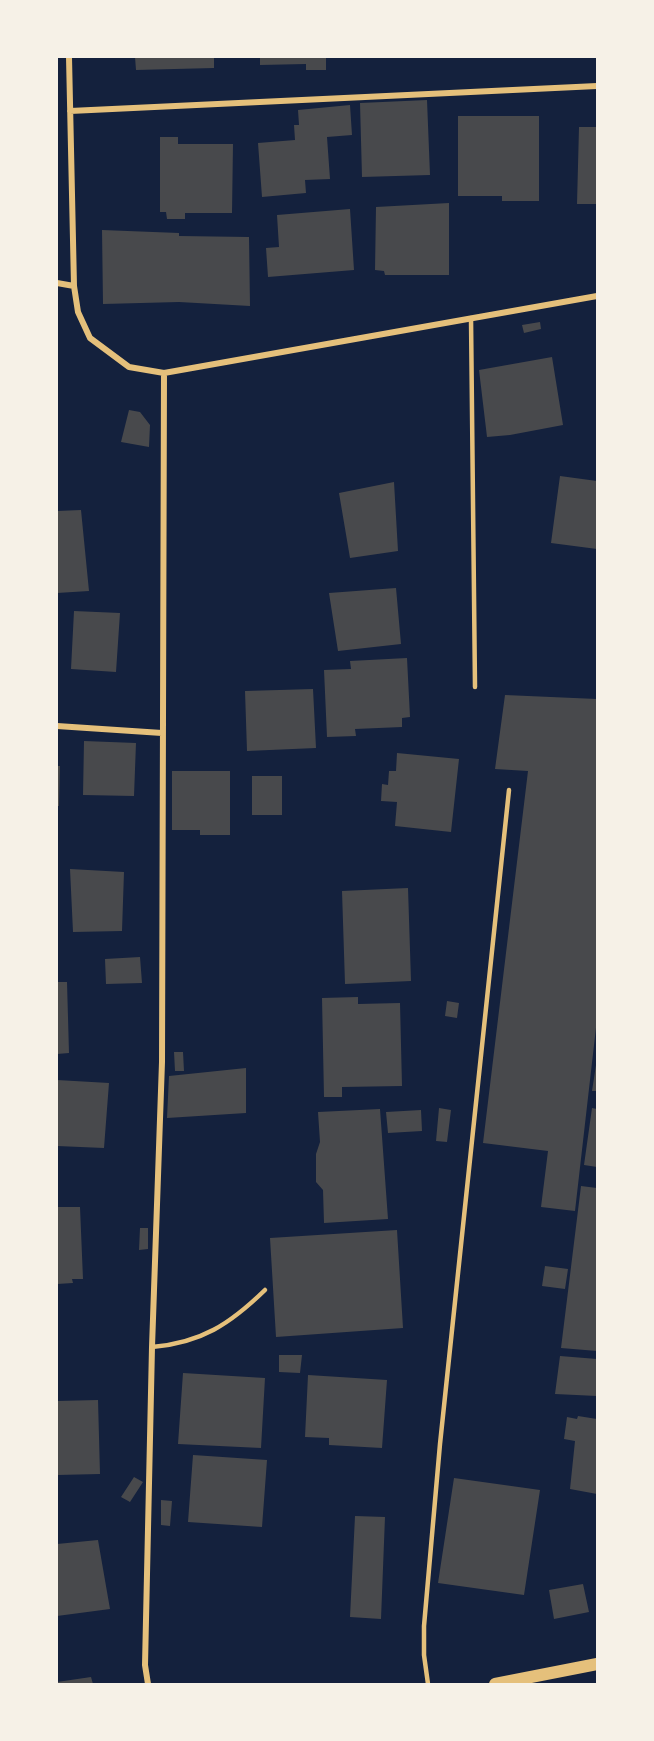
<!DOCTYPE html>
<html>
<head>
<meta charset="utf-8">
<style>
	body { margin:0 }
	#map { position:relative; width:654px; height:1741px; overflow:hidden; background:#14213d; font-family:"Fira Sans Condensed",sans-serif }
	canvas { display:block }
	.frame { position:absolute; inset:0; border:58px solid #f6f1e7; pointer-events:none }
</style>
</head>
<body>
<div id="map">
<canvas width="654" height="1741"></canvas>
<div class="frame"></div>
</div>
<script>
const g = document.querySelector('canvas').getContext('2d');
g.lineJoin = 'round';
function fill(path, color) {
  g.fillStyle = color;
  g.fill(path, 'evenodd');
}
function strokePath(path, color, width, dash) {
  g.strokeStyle = color;
  g.lineWidth = width;
  g.lineCap = dash ? 'butt' : 'round';
  g.setLineDash(dash || []);
  g.stroke(path);
}
const building = new Path2D(`
	M135,57H214V68L136,70Z
	M260,57H326V70H306V64L260,65Z
	M427,100L430,175L362,177L360,103Z
	M350,105L352,135L327,137L330,179L305,180L306,193L262,197L258,143L295,140L294,125H299L298,110Z
	M458,116H539V201H502V196H458Z
	M579,127H597V204H577Z
	M160,137H178V144H233L232,213H185V219H167L166,212H160Z
	M449,203V275H385L384,271L375,270L376,207Z
	M350,209L354,270L268,277L266,248L279,247L277,215Z
	M102,230L179,233V236L249,237L250,306L179,302L103,304Z
	M540,322L541,329L524,333L522,325Z
	M552,357L563,425L510,435L487,437L479,370Z
	M129,410L140,412L150,425L149,447L121,442Z
	M560,476L597,481V549L551,543Z
	M394,482L398,551L350,558L339,493Z
	M81,510L89,591L57,593V511Z
	M396,588L401,644L338,651L329,593Z
	M74,611L120,613L116,672L71,669Z
	M407,658L410,717L402,718V727L355,729L356,736L327,737L324,670L351,669L350,661Z
	M313,689L316,748L247,751L245,691Z
	M505,695L597,699V1019L575,1211L541,1207L548,1151L483,1143L528,771L495,769Z
	M84,741L136,743L134,796L83,795Z
	M397,753L459,759L451,832L395,826L397,802L381,801L382,784L388,785L389,771H396Z
	M57,766H60L59,806H57Z
	M172,771H230V835H200V830H172Z
	M252,776H282V815H252Z
	M70,869L124,872L122,931L73,932Z
	M408,888L411,981L345,984L342,891Z
	M140,957L142,983L106,984L105,959Z
	M57,982H67L69,1053L57,1054Z
	M358,997V1004L400,1003L402,1086L342,1087V1097H324L322,998Z
	M447,1001L459,1003L457,1018L445,1016Z
	M174,1052H183L184,1071H175Z
	M596,1065L597,1066V1091H592Z
	M246,1068V1113L167,1118L169,1076Z
	M57,1080L109,1083L104,1148L57,1146Z
	M439,1108L451,1110L447,1142L436,1141Z
	M592,1108L597,1109V1167L584,1165Z
	M380,1109L388,1219L324,1223L323,1190L316,1182V1154L320,1142L318,1112Z
	M421,1110L422,1131L388,1133L386,1112Z
	M581,1186L597,1188V1351L561,1348Z
	M57,1207H80L83,1279H72L73,1283L57,1284Z
	M140,1228H148V1249L139,1250Z
	M397,1230L403,1328L276,1337L270,1238Z
	M545,1266L568,1269L565,1289L542,1286Z
	M279,1355H302L300,1373L279,1372Z
	M560,1356L597,1359V1396L555,1394Z
	M183,1373L265,1378L261,1448L178,1444Z
	M308,1375L387,1380L382,1448L329,1445V1438L305,1437Z
	M98,1400L100,1474L57,1475V1401Z
	M578,1416L597,1419V1494L570,1489L575,1441L564,1439L567,1417L577,1419Z
	M193,1455L267,1460L262,1527L188,1522Z
	M134,1477L143,1482L130,1502L121,1497Z
	M454,1478L540,1490L524,1595L438,1583Z
	M161,1500L172,1501L170,1526L161,1525Z
	M355,1516L385,1517L381,1619L350,1617Z
	M98,1540L110,1609L57,1616V1544Z
	M583,1584L589,1612L554,1619L549,1590Z
	M91,1677L93,1684H57V1682Z`);
const service = new Path2D(`
	M471,318L475,687
	M152,1347C201,1343 230,1324 265,1290
	M428,1684L424,1655V1626L440,1444L509,790`);
const minor = new Path2D(`
	M69,57L74,286L78,312L90,338L129,367L164,373L597,296
	M70,111L597,86
	M57,283L74,286
	M57,726L162,733
	M148,1684L145,1665L152,1347L162,1062L164,373`);
const secondary = new Path2D(`
	M495,1684L597,1664`);
fill(building, '#48494c');
strokePath(service, '#e5c07b', 4.5);
strokePath(minor, '#e5c07b', 6);
strokePath(secondary, '#e5c07b', 12);
</script>
</body>
</html>
